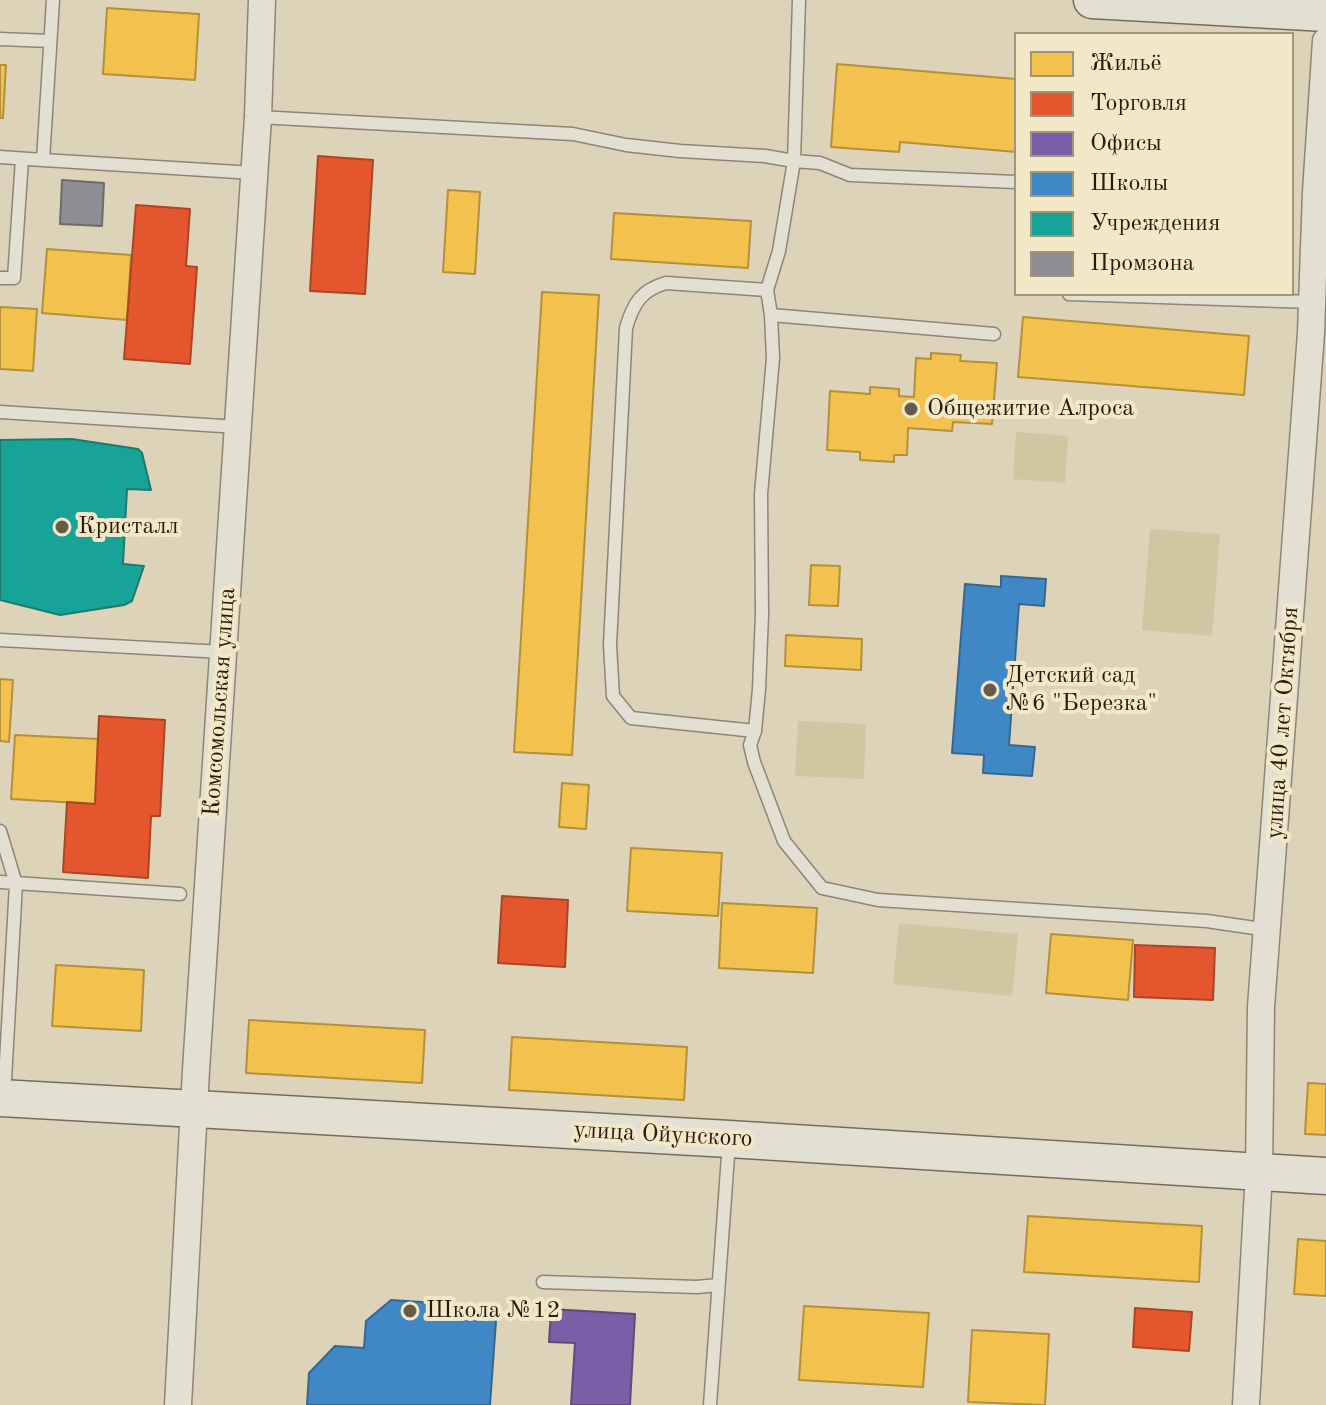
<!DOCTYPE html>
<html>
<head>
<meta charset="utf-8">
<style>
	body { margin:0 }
	#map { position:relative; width:1326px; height:1405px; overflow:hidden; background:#dcd3b9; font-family:"Old Standard TT",serif }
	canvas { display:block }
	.legend { position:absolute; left:1014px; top:32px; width:280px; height:264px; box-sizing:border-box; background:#f2e8c8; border:2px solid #a1967c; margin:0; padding:10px 14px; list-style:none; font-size:24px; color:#271b0b }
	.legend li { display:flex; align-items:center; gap:16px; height:40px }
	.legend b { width:40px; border:2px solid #a1967c }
</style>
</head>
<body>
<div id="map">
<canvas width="1326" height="1405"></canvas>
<ul class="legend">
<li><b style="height:22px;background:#f2c14e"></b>Жильё</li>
<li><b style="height:22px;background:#e4572e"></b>Торговля</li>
<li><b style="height:22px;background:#7b5ea7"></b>Офисы</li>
<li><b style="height:22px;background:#3f88c5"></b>Школы</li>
<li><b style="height:22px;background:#17a398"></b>Учреждения</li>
<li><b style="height:22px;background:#8d8d92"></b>Промзона</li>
</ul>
</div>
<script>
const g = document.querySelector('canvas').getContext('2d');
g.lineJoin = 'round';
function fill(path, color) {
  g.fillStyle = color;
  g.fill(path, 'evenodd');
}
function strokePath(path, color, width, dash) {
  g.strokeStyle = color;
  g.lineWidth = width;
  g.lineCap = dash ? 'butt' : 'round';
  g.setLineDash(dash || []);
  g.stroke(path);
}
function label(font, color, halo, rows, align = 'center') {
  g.font = font + ' "Old Standard TT",serif';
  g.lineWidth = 8;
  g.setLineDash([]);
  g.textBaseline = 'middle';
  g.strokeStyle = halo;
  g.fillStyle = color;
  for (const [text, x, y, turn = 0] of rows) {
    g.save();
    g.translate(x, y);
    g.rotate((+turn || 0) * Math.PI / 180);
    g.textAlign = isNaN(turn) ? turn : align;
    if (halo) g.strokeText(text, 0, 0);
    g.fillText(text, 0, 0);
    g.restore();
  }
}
const green = new Path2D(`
	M1016,432L1068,436L1065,483L1013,479Z
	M1150,529L1220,534L1212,636L1142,630Z
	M798,721L866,724L864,779L795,776Z
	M899,923L1018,934L1012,996L893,984Z`);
const homes = new Path2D(`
	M107,8L199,14L195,80L103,74Z
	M837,64L1016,79V152L900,142L899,152L831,147Z
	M0,65H6L3,118H0Z
	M448,190L480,192L475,274L443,272Z
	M614,213L751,221L748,268L611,259Z
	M47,249L131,255L127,320L42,313Z
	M542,292L599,295L572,755L514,752Z
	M0,307L37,309L33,371L0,369Z
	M1023,317L1249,336L1244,395L1018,377Z
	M931,353L961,355L960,361L997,363L992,424L953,422L952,431L908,428L907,455H894V462L860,460V452L827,450L830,391L870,394V387L899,389V396L914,397L916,358L931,359Z
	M811,565L840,566L838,606L809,605Z
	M786,635L862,639L861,670L785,666Z
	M0,679L13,680L9,742L0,741Z
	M15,735L98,739L95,804L11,799Z
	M562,783L589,785L586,829L559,827Z
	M631,848L722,853L718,916L627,911Z
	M722,903L817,908L813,973L719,968Z
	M1051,934L1133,940L1128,1000L1046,993Z
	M56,965L144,970L141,1031L52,1026Z
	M249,1020L425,1030L422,1083L246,1073Z
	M512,1037L687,1047L684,1100L509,1090Z
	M1308,1083L1326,1084V1135L1305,1134Z
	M1028,1216L1202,1226L1199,1282L1024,1272Z
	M1298,1239L1326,1241V1296L1294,1294Z
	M804,1306L929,1313L923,1387L799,1380Z
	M972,1330L1049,1334L1045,1405L968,1402Z`);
const shops = new Path2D(`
	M318,156L373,160L365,294L310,291Z
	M136,205L190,209L186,266L197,267L190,364L124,359Z
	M99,716L165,720L160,816H151L148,878L63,872L67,802L95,804Z
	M502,896L568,900L565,967L498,963Z
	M1135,945L1215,948L1213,1000L1134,997Z
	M1135,1308L1192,1312L1189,1351L1133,1347Z`);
const offices = new Path2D(`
	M551,1309L635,1314L630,1405H571L575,1343L549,1342Z`);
const schools = new Path2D(`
	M1001,576L1046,579L1044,606L1019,604L1009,745L1035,747L1032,776L983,773L984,755L952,753L965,584L1001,587Z
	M391,1300L497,1307L490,1405H307L309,1373L335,1346L364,1348L366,1321Z`);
const public = new Path2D(`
	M72,439L138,449L142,453L151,490L127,489L123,564L144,566L132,601L124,605L60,615L0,600V440Z`);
const industry = new Path2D(`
	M62,180L104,183L102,226L60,224Z`);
const service = new Path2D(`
	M799,0L794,161L820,163L850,175L1016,182
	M0,39L50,41
	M258,117L573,134L626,145L680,151L765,156L794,161L779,251L767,290L771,315L773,358L761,494L762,614L759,689L755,731L750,745L754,762L784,841L822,888L878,900L1207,921L1268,930
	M0,157L43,160L53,0
	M43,160L254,173
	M0,278H14L22,159
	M1069,294L1312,302
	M771,315L994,334
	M0,412L238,427
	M0,640L223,652
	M755,731L631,718L613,696L610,645L626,328C633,304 641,290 666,283L767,290
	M0,831L16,884L4,1097
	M0,882L180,894
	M543,1282L697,1287L718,1285
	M710,1405L729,1142`);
const minor = new Path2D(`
	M178,1405L196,1070L258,117L262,0
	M1246,1405L1259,1172L1261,1007L1311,333L1316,192L1326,41`);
const secondary = new Path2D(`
	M1092,0L1326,13
	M0,1098L729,1139L1326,1176`);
const markers = [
	[911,409,8,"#665b48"],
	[62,527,8,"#665b48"],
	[990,690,8,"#665b48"],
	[410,1311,8,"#665b48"]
];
const poiNames = [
	["Общежитие Алроса",927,409],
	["Кристалл",78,527],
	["Детский сад",1006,676],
	["№6 \"Березка\"",1006,704],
	["Школа №12",426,1311]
];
const streetNames = [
	["Комсомольская улица",220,702,-86],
	["улица 40 лет Октября",1283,723,-86],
	["улица Ойунского",663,1135,3]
];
fill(green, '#d2c5a2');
fill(homes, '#f2c14e');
strokePath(homes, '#b58f3a', 2);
fill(shops, '#e4572e');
strokePath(shops, '#ab4524', 2);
fill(offices, '#7b5ea7');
strokePath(offices, '#624a78', 2);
fill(schools, '#3f88c5');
strokePath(schools, '#38678d', 2);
fill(public, '#17a398');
strokePath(public, '#1c7a6e', 2);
fill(industry, '#8d8d92');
strokePath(industry, '#6e6b6a', 2);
strokePath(service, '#8d8676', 15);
strokePath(minor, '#8d8676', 29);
strokePath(secondary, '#746d5e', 39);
strokePath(service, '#e3dfd2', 12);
strokePath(minor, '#e3dfd2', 26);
strokePath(secondary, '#e3dfd2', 36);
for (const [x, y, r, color] of markers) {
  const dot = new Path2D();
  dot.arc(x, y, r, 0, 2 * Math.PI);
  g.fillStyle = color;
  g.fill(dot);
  strokePath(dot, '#f2e8c8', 3);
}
label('24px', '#271b0b', '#f2e8c8', poiNames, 'left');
label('24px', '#271b0b', '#f2e8c8', streetNames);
</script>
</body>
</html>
